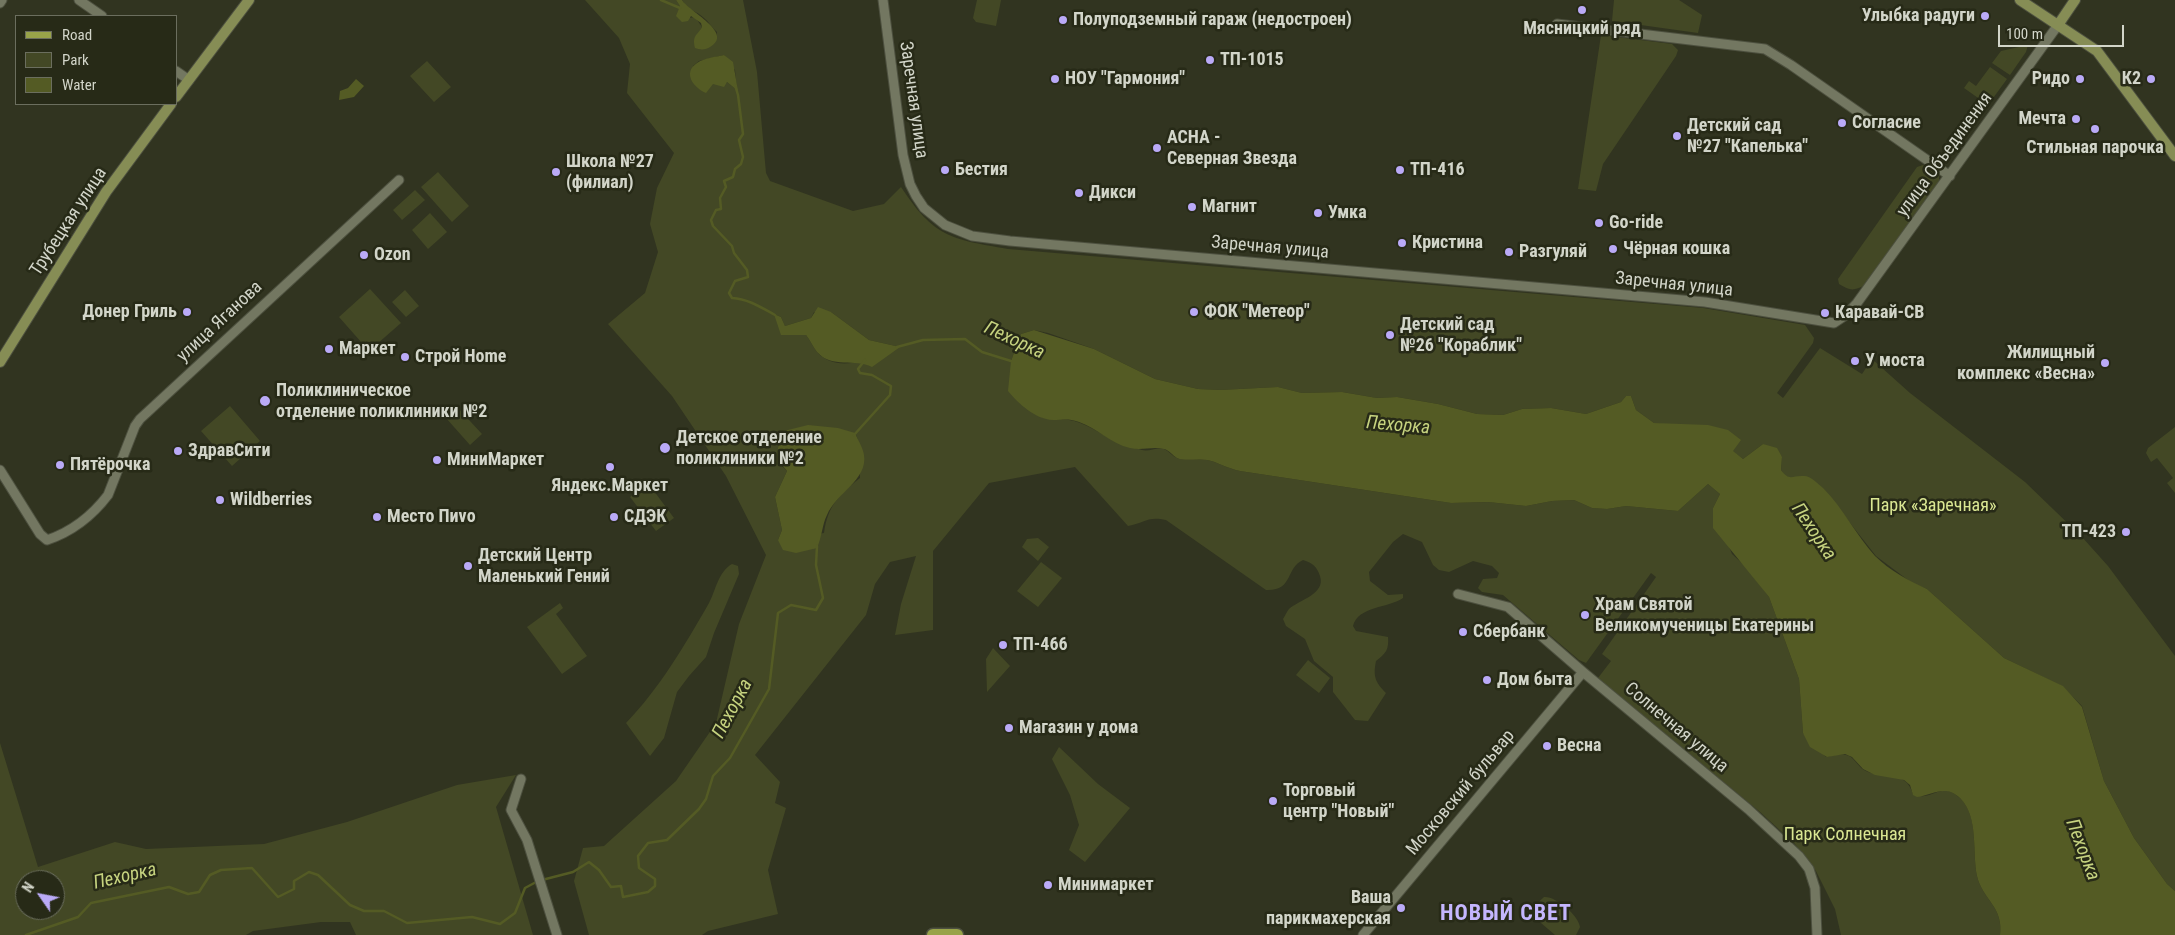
<!DOCTYPE html>
<html>
<head>
<meta charset="utf-8">
<style>
	body { margin:0 }
	#map { position:relative; width:2175px; height:935px; overflow:hidden; background:#313420; font-family:"Roboto Condensed",sans-serif }
	canvas { display:block }
	.legend { position:absolute; left:15px; top:15px; width:162px; height:90px; box-sizing:border-box; background:#272a17; border:1px solid #6b6e5e; margin:0; padding:6px 9px; list-style:none; font-size:15px; color:#d2d5c9 }
	.legend li { display:flex; align-items:center; gap:10px; height:25px }
	.legend b { width:25px; border:1px solid #6b6e5e }
	.north { position:absolute; left:15px; top:870px; width:50px; height:50px; box-sizing:border-box; background:#272a17; border:1px solid #6b6e5e; border-radius:50%; rotate:303deg; font-size:14px; font-weight:700; line-height:20px; text-align:center; color:#d2d5c9 }
	.north::after { content:''; display:block; margin:auto; width:18px; height:22px; background:#baaaf7; clip-path:polygon(50% 0,100% 100%,50% 72%,0 100%) }
	.scale { position:absolute; left:1998px; top:25px; width:126px; height:22px; box-sizing:border-box; border:2px solid #d2d5c9; border-top:0; padding-left:6px; font-size:15px; line-height:18px; white-space:nowrap; color:#d2d5c9; -webkit-text-stroke:4px #272a17; paint-order:stroke }
</style>
</head>
<body>
<div id="map">
<canvas width="2175" height="935"></canvas>
<ul class="legend">
<li><b style="height:6px;background:#98a349"></b>Road</li>
<li><b style="height:14px;background:#434825"></b>Park</li>
<li><b style="height:14px;background:#545b24"></b>Water</li>
</ul>
<div class="north">N</div>
<div class="scale">100 m</div>
</div>
<script>
const g = document.querySelector('canvas').getContext('2d');
g.lineJoin = 'round';
function fill(path, color) {
  g.fillStyle = color;
  g.fill(path, 'evenodd');
}
function strokePath(path, color, width, dash) {
  g.strokeStyle = color;
  g.lineWidth = width;
  g.lineCap = dash ? 'butt' : 'round';
  g.setLineDash(dash || []);
  g.stroke(path);
}
function label(font, color, halo, rows, align = 'center') {
  g.font = font + ' "Roboto Condensed",sans-serif';
  g.lineWidth = 5;
  g.setLineDash([]);
  g.textBaseline = 'middle';
  g.strokeStyle = halo;
  g.fillStyle = color;
  for (const [text, x, y, turn = 0] of rows) {
    g.save();
    g.translate(x, y);
    g.rotate((+turn || 0) * Math.PI / 180);
    g.textAlign = isNaN(turn) ? turn : align;
    if (halo) g.strokeText(text, 0, 0);
    g.fillText(text, 0, 0);
    g.restore();
  }
}
const green = new Path2D(`
	M585,0H676L689,18L695,17L702,27L700,31L715,42L717,32C712,28 709,22 704,18C696,10 689,12 682,0H743L757,72L766,173L770,181L853,211L884,204L901,187C934,237 950,239 1008,249L1703,308L1805,325L1814,338L1813,343L1777,393L1783,398L1820,348L1862,374L1872,359L1910,393L2025,482L2082,537L2108,566L2175,656V891L2167,884L2134,838L2104,781L2082,706L2062,686L2004,658L1927,589L1912,583L1876,556L1824,490L1785,476L1781,470L1782,457L1763,444L1743,459L1732,451L1669,425L1654,423L1636,410L1631,396H1626L1621,402L1586,414L1551,408L1522,409L1503,415L1477,414L1438,404L1397,397L1377,398L1342,392L1302,393L1278,387L1220,390L1198,389L1155,379L1094,349L1048,333L1034,330L1021,334L1011,361L1053,420C1075,416 1091,428 1109,438C1119,444 1132,447 1142,450C1149,452 1156,447 1164,449C1169,451 1172,456 1177,458C1187,462 1197,458 1207,460C1215,461 1229,469 1240,471L1451,503L1488,502L1526,506L1552,501L1574,500L1592,508L1607,509L1626,506L1678,511L1708,484L1720,494L1713,508L1732,554L1746,567L1769,597L1799,679L1803,733L1826,757C1832,756 1841,753 1846,755C1854,756 1857,766 1864,770C1882,780 1906,769 1913,794C1916,795 1921,797 1924,796C1938,794 1944,784 1960,798C1979,816 1972,852 1977,876C1982,899 2004,907 2000,935H1841L1835,909L1816,871L1794,843L1760,812L1598,678L1611,661L1602,654L1656,577L1651,573L1586,663L1579,660L1503,595L1482,592L1478,588L1483,579L1497,578L1499,573L1492,566L1473,561L1449,572L1439,570L1433,565L1422,542L1403,534L1393,542L1369,572L1370,581L1388,595L1403,594V598C1389,608 1358,606 1353,626L1356,631L1388,637C1389,650 1386,653 1376,661C1373,676 1375,682 1386,693L1368,721L1355,720L1333,692V677L1314,661L1305,639L1286,626L1283,619C1285,616 1287,611 1289,609C1299,600 1326,594 1320,576C1317,567 1313,563 1303,560C1285,568 1294,591 1266,590L1166,520C1147,516 1145,523 1128,526L1075,467L989,483L933,551V630L895,635L901,604L916,556L890,562L875,584L866,615L755,755L780,782L775,803L786,808L768,870L778,914L708,931L702,935H589L574,881L583,848L604,846L676,781L716,723L739,624L766,555L726,476L672,396L608,324L645,293L658,252L650,224L657,188L674,153L627,93L630,64L619,38ZM724,55L735,70L737,90L727,82C712,88 704,75 693,66L699,61ZM814,312H831L869,340L900,347C876,356 839,376 817,352C813,347 810,340 806,335L790,334L774,314L781,317L785,326L811,318ZM855,433L858,440L860,478C839,495 828,505 824,533L778,540L782,530L775,497L787,471L778,462Z
	M977,0H1001L996,26L976,22L973,18Z
	M1614,0H1679L1702,15L1698,33L1612,21Z
	M1601,35L1672,44L1678,50L1676,56L1603,164L1596,191L1578,189Z
	M2028,45L2026,52L2010,75L1992,63L2001,51Z
	M427,61L451,87L434,102L410,76Z
	M1990,67L2007,79L1988,105L1964,88L1969,81L1976,86Z
	M1923,165L1939,176V182L1865,285C1854,291 1850,291 1839,284L1838,279L1917,167Z
	M438,172L469,206L452,222L421,187Z
	M415,190L425,200L402,220L393,210Z
	M430,213L447,232L428,249L412,230Z
	M370,289L401,323L369,351L339,317Z
	M405,290L419,306L406,317L392,302Z
	M230,406L260,441L232,466L201,431Z
	M457,407L482,434L470,445L446,418Z
	M2175,427V493L2167,483L2173,478L2157,458L2151,462L2146,453L2148,448Z
	M648,483L674,518L656,531L630,497Z
	M1038,538L1049,547L1038,561L1022,547L1027,539Z
	M1041,562L1062,578L1038,607L1017,591Z
	M732,564L738,566L739,574L714,633L706,657L689,676L677,692L664,738L650,756L626,723C659,689 685,645 709,603C716,590 718,572 732,564Z
	M560,603L563,608L556,614L587,656L562,674L527,627Z
	M993,648L1010,666L987,692L986,659Z
	M1308,660L1330,678L1319,693L1296,675Z
	M0,743L38,867L115,842L146,849L264,844L347,822L457,785L516,775L496,807L533,935H356L350,922H321L253,931L246,935H0ZM25,880H55V910H25Z
	M1059,747L1098,784L1130,808L1085,862L1069,850L1079,825L1070,795L1052,759Z
	M1544,897C1556,896 1579,916 1580,927L1576,935H1555L1534,917L1533,907Z`);
const water = new Path2D(`
	M676,0H682C688,11 735,33 710,47C706,50 700,50 695,48C692,35 697,36 702,27L701,23L691,16L688,21L682,22L676,16L680,6Z
	M724,55L733,62L738,91L727,82L724,87L713,84L706,93C694,88 682,73 697,63C704,58 715,57 724,55Z
	M356,79L364,86L354,97L339,100L340,91L348,88Z
	M818,307L831,312L869,340L900,347L872,367C855,358 832,369 817,352C813,347 810,340 806,335H781L774,314L781,317L785,326L811,318Z
	M1034,330L1094,349L1155,379L1198,389L1220,390L1278,387L1302,393L1342,392L1377,398L1397,397L1438,404L1477,414L1503,415L1522,409L1551,408L1586,414L1621,402L1626,396H1631L1636,410L1654,423L1708,425L1728,430L1741,440L1733,451L1743,459L1763,444L1777,448L1782,457L1781,470C1790,482 1792,475 1804,476C1811,476 1818,484 1823,488C1843,508 1856,535 1875,556C1889,570 1909,581 1927,589L2004,658L2063,686L2082,707L2104,781L2134,838L2167,884L2175,891V935H2000C2004,907 1982,899 1977,876C1972,852 1979,817 1960,798C1945,784 1933,795 1917,797L1913,795L1910,785L1904,780L1875,775L1863,769L1852,757L1845,754L1827,757L1810,747L1803,733L1799,679L1769,597L1713,528V508L1720,494L1708,484L1678,511L1626,506L1607,509L1592,508L1574,500L1552,501L1526,506L1488,502L1451,503L1240,471C1229,469 1215,461 1207,460C1197,458 1186,462 1177,458C1172,455 1169,450 1164,449C1152,446 1142,451 1130,448C1111,444 1097,428 1079,422C1067,418 1064,420 1053,420C1035,419 1019,404 1008,391L1011,361L1021,334Z
	M808,425L838,428L855,433C858,440 863,448 864,455C868,480 836,493 827,515C822,525 822,537 817,548L796,553L783,550L778,540L782,530L775,497L787,471C773,455 777,450 784,431Z`);
const stream = new Path2D(`
	M661,0L680,8
	M735,85L738,95L743,134L739,140L743,157L741,164L735,169L733,177L724,181L726,187L720,198L721,209L716,210L711,220L713,226L732,246L734,253L747,270L748,277L735,281L729,293L732,298C749,299 762,308 775,315
	M897,347L923,340L965,339L982,352L1011,361
	M854,435L890,395L891,386L872,375L860,373L858,369L865,360
	M26,935L78,917L91,903L169,887L188,894L199,892L210,875L221,870L252,868L278,897L294,889V881L309,872L318,875L350,905L364,911H384L407,923L472,917L500,924L515,913L525,888L538,881L573,872L589,862L599,870L611,887L621,886L623,897L648,892L655,886V879L639,868L638,856L648,843L667,840L699,809L706,799L713,776L730,758L769,689L778,613L791,605L816,610L823,598L816,565L817,546`);
const street = new Path2D(`
	M79,0L102,16
	M883,0L903,155L910,184L916,196L924,208L945,225L972,236L1010,241L1705,302L1834,323L1846,315L1857,303L2058,25
	M0,3L2,0
	M1557,24L1765,49L1791,65L1950,176
	M176,71L189,80
	M0,470L40,534L47,540C71,532 92,516 108,495L135,426L140,419L399,180
	M1458,594L1508,607L1583,672L1748,809L1799,856L1809,869L1815,888L1817,935
	M521,779L511,810L527,840L557,935
	M1363,935L1583,672`);
const secondary = new Path2D(`
	M2020,0L2097,51L2175,156
	M2058,25L2075,0
	M176,97L249,0
	M0,362L106,192L171,104`);
const primary = new Path2D(`
	M933,935H957`);
const markers = [
	[1582,10,5,"#baaaf7"],
	[1985,16,5,"#baaaf7"],
	[1063,20,5,"#baaaf7"],
	[1210,60,5,"#baaaf7"],
	[1055,79,5,"#baaaf7"],
	[2080,79,5,"#baaaf7"],
	[2151,79,5,"#baaaf7"],
	[2076,119,5,"#baaaf7"],
	[1842,123,5,"#baaaf7"],
	[2095,129,5,"#baaaf7"],
	[1677,136,5,"#baaaf7"],
	[1157,148,5,"#baaaf7"],
	[945,170,5,"#baaaf7"],
	[1400,170,5,"#baaaf7"],
	[556,172,5,"#baaaf7"],
	[1079,193,5,"#baaaf7"],
	[1192,207,5,"#baaaf7"],
	[1318,213,5,"#baaaf7"],
	[1599,223,5,"#baaaf7"],
	[1402,243,5,"#baaaf7"],
	[1613,249,5,"#baaaf7"],
	[1509,252,5,"#baaaf7"],
	[364,255,5,"#baaaf7"],
	[187,312,5,"#baaaf7"],
	[1194,312,5,"#baaaf7"],
	[1825,313,5,"#baaaf7"],
	[1390,335,5,"#baaaf7"],
	[329,349,5,"#baaaf7"],
	[405,357,5,"#baaaf7"],
	[1855,361,5,"#baaaf7"],
	[2105,363,5,"#baaaf7"],
	[265,401,6,"#baaaf7"],
	[665,448,6,"#baaaf7"],
	[178,451,5,"#baaaf7"],
	[437,460,5,"#baaaf7"],
	[60,465,5,"#baaaf7"],
	[610,467,5,"#baaaf7"],
	[220,500,5,"#baaaf7"],
	[377,517,5,"#baaaf7"],
	[614,517,5,"#baaaf7"],
	[2126,532,5,"#baaaf7"],
	[468,566,5,"#baaaf7"],
	[1585,615,5,"#baaaf7"],
	[1463,632,5,"#baaaf7"],
	[1003,645,5,"#baaaf7"],
	[1487,680,5,"#baaaf7"],
	[1009,728,5,"#baaaf7"],
	[1547,746,5,"#baaaf7"],
	[1273,801,5,"#baaaf7"],
	[1048,885,5,"#baaaf7"],
	[1401,908,5,"#baaaf7"]
];
const poiNames = [
	["Улыбка радуги",1975,16,"right"],
	["Полуподземный гараж (недостроен)",1073,20],
	["Мясницкий ряд",1582,29,"center"],
	["ТП-1015",1220,60],
	["НОУ \"Гармония\"",1065,79],
	["Ридо",2070,79,"right"],
	["К2",2141,79,"right"],
	["Мечта",2066,119,"right"],
	["Согласие",1852,123],
	["Детский сад",1687,126],
	["№27 \"Капелька\"",1687,147],
	["АСНА -",1167,138],
	["Северная Звезда",1167,159],
	["Стильная парочка",2095,148,"center"],
	["Школа №27",566,162],
	["(филиал)",566,183],
	["Бестия",955,170],
	["ТП-416",1410,170],
	["Дикси",1089,193],
	["Магнит",1202,207],
	["Умка",1328,213],
	["Go-ride",1609,223],
	["Кристина",1412,243],
	["Чёрная кошка",1623,249],
	["Разгуляй",1519,252],
	["Ozon",374,255],
	["Донер Гриль",177,312,"right"],
	["ФОК \"Метеор\"",1204,312],
	["Каравай-СВ",1835,313],
	["Детский сад",1400,325],
	["№26 \"Кораблик\"",1400,346],
	["Маркет",339,349],
	["Жилищный",2095,353,"right"],
	["комплекс «Весна»",2095,374,"right"],
	["Строй Home",415,357],
	["У моста",1865,361],
	["Поликлиническое",276,391],
	["отделение поликлиники №2",276,412],
	["Детское отделение",676,438],
	["поликлиники №2",676,459],
	["ЗдравСити",188,451],
	["МиниМаркет",447,460],
	["Пятёрочка",70,465],
	["Яндекс.Маркет",610,486,"center"],
	["Wildberries",230,500],
	["Место Пиvо",387,517],
	["СДЭК",624,517],
	["ТП-423",2116,532,"right"],
	["Детский Центр",478,556],
	["Маленький Гений",478,577],
	["Храм Святой",1595,605],
	["Великомученицы Екатерины",1595,626],
	["Сбербанк",1473,632],
	["ТП-466",1013,645],
	["Дом быта",1497,680],
	["Магазин у дома",1019,728],
	["Весна",1557,746],
	["Торговый",1283,791],
	["центр \"Новый\"",1283,812],
	["Минимаркет",1058,885],
	["Ваша",1391,898,"right"],
	["парикмахерская",1391,919,"right"]
];
const streetNames = [
	["Заречная улица",913,100,82],
	["улица Объединения",1945,155,-54],
	["Трубецкая улица",69,222,-57],
	["Заречная улица",1270,248,5],
	["Заречная улица",1674,285,6],
	["улица Яганова",220,322,-43],
	["Солнечная улица",1676,728,40],
	["Московский бульвар",1461,793,-50]
];
const parkNames = [
	["Парк «Заречная»",1933,506],
	["Парк Солнечная",1845,835]
];
const waterNames = [
	["Пехорка",1014,341,25],
	["Пехорка",1398,426,5],
	["Пехорка",1813,532,56],
	["Пехорка",733,709,-62],
	["Пехорка",2082,850,69],
	["Пехорка",125,877,-13]
];
const districtNames = [
	["НОВЫЙ СВЕТ",1506,914]
];
fill(green, '#434825');
fill(water, '#545b24');
strokePath(stream, '#545b24', 2.5);
strokePath(street, '#4d503f', 11);
strokePath(secondary, '#4d503f', 12);
strokePath(primary, '#4d503f', 15);
strokePath(street, '#737761', 9);
strokePath(secondary, '#868d55', 10);
strokePath(primary, '#98a349', 12);
for (const [x, y, r, color] of markers) {
  const dot = new Path2D();
  dot.arc(x, y, r, 0, 2 * Math.PI);
  g.fillStyle = color;
  g.fill(dot);
  strokePath(dot, '#272a17', 2);
}
label('bold 18px', '#d2d5c9', '#272a17', poiNames, 'left');
label('18px', '#d2d5c9', '#272a17', streetNames);
label('18px', '#dae793', '#272a17', parkNames);
label('italic 19px', '#c6d37f', '#272a17', waterNames);
g.letterSpacing = '1px';
label('bold 22px', '#c4b6fd', '#272a17', districtNames);
g.letterSpacing = '0px';
</script>
</body>
</html>
